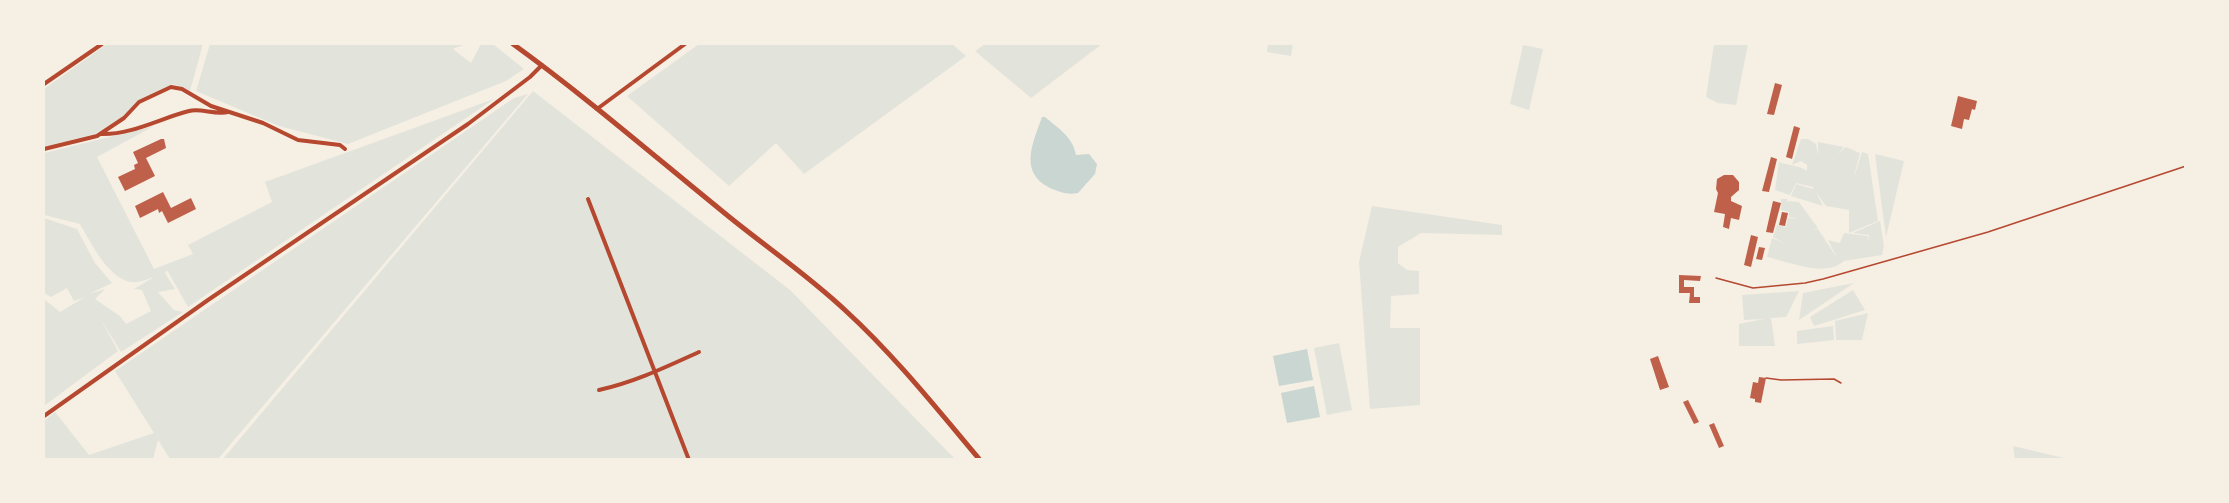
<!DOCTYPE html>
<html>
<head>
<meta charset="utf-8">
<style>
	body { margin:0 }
	#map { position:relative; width:2229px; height:503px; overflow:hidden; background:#f6efe4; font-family:"Golos Text",sans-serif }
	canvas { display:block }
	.frame { position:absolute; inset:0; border:45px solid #f6efe4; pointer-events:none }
</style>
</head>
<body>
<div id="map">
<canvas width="2229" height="503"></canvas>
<div class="frame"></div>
</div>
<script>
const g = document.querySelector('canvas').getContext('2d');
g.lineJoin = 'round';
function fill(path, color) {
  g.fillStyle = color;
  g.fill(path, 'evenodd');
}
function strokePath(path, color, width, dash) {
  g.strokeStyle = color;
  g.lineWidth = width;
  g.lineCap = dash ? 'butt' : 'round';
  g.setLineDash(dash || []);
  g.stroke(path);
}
const green = new Path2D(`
	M107,44H203L190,91L173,84L136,102L122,117L95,134L44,147V89Z
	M210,44H466L453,49L471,63L481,44H493L524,69L506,81L348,144L279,126L196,91Z
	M699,44H952L966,56L804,174L776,143L729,186L627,96Z
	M985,44H1102L1031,98L975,51Z
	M1268,44H1293L1291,56L1267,52Z
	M1714,44H1748L1736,105L1718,103L1706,97Z
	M1523,45L1543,49L1529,110L1510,104Z
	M533,91L790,290L955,459L222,460Z
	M528,94L218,459H170L158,440L153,459H44V421L55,412L89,455L154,433L115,371L514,98Z
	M494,99L188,307L167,270L165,273L175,289L158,292L174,310L183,312L121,352L100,318L118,351L44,406V299L60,312L85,297L74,301L67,288L51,297L44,293V218L77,229L95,263L112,283L89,294L105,289L95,299L120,316L126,324L151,311L142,290L134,289L154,277C149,278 142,282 137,282C111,285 91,243 80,224L44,215V153L154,126L97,157L154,269L193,254L188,245L272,202L265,182Z
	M1801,139H1808L1816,144L1818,155V142L1844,147L1838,154L1846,147L1860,153L1853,181L1862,152L1868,154L1878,221L1849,233V210L1826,206L1816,192L1823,206L1791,196L1796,184L1813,189V187L1796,183L1790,195L1775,190L1779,162C1789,166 1799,165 1807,171V165L1801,161L1792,165Z
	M1875,154L1904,161L1886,237Z
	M1781,199H1787L1786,204L1787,201L1799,202L1818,228H1814L1818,229L1837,258L1828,240L1840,243L1844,233L1868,236L1869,241V235L1853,233L1880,221L1884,246L1882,255L1844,261C1825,278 1790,262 1767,257L1772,238L1784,243L1773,237L1777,225L1786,227L1788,218L1798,219L1789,217V212L1781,210Z
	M1372,206L1502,225V235L1421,233L1398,247V263L1407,270L1419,271V294L1391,296L1390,328H1420V405L1370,409L1359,262Z
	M1854,283L1799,320L1803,293Z
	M1853,290L1865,310L1814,326L1810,317Z
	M1799,291L1786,317L1771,318L1775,346H1739V324L1764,319L1744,320L1742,295Z
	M1868,313L1862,340H1836L1835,321Z
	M1833,326L1834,340L1797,344V331Z
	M1339,343L1352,410L1327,415L1314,348Z
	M2013,446L2068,459H2015Z`);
const water = new Path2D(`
	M1042,117H1045C1059,129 1073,137 1076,155L1089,154L1097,164L1095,174L1078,193C1066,195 1061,192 1050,188C1018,172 1033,143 1042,117Z
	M1307,349L1313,380L1279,386L1273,356Z
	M1314,386L1320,417L1287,423L1281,393Z`);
const building = new Path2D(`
	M1775,83L1782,85L1774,115L1767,114Z
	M1958,96L1977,101L1975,110L1972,109L1969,120L1964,119L1962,129L1951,126Z
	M1794,126L1800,128L1792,159L1786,157Z
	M161,139H164L166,148L146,158L155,176L125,191L118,177L135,169L134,165L138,163L133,152Z
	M1771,157L1777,159L1769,192L1762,191Z
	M1724,175H1733L1739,182V190L1731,197V201L1742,206L1739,220L1731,218L1729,229L1723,227L1725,214L1714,212L1718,193L1716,189L1717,179Z
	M163,192L171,208L191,198L196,209L168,223L162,211L159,213L158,209L140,218L135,206Z
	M1773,201L1781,203L1773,233L1766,232Z
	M1782,212L1788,213L1785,226L1779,225Z
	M1751,235L1758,237L1751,267L1744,265Z
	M1759,247L1765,248L1762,260L1756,259Z
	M1679,275L1701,276L1700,281L1684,280V287H1694V297H1700V303H1689L1690,293H1679Z
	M1658,356L1669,387L1660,390L1650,359Z
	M1759,377L1766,378L1761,403L1755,402V399L1750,398L1753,382L1758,383Z
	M1688,400L1699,422L1694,424L1683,402Z
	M1714,423L1724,446L1719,448L1709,425Z`);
const path = new Path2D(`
	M1766,378L1781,380L1834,379L1841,383`);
const service = new Path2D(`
	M1716,278L1753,288L1805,283L1823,279L1988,232L2186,166`);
const minor = new Path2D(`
	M44,84L102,44
	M597,109L685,44
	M101,134C131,135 161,118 189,111C201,108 215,115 228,112
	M44,149L97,136L124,118L139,102L171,87L182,89L211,106L263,123L298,140L340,145L345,149
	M588,199L689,460
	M599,390C635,382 666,367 699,352
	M44,416L208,300L468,124L530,77L542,65`);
const secondary = new Path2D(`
	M513,44C585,96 653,155 722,211C763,245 807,274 846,311C895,356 937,409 980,460`);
fill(green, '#e2e4dc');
fill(water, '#c9d6d2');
fill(building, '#bf614a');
strokePath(path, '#b5482f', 1.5);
strokePath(service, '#b5482f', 1.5);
strokePath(minor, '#b5482f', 4);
strokePath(secondary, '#b5482f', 5);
</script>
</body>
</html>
